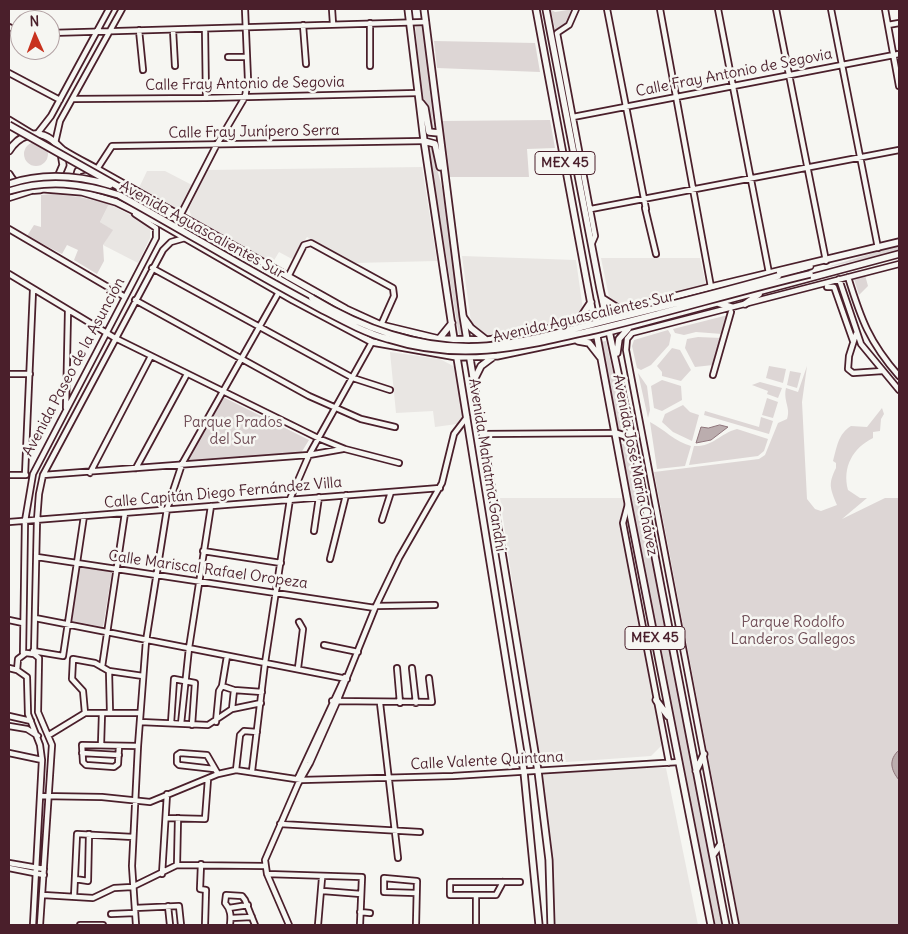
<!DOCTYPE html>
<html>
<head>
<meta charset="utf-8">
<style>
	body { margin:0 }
	#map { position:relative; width:908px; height:934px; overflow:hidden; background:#f6f6f2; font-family:Delius,sans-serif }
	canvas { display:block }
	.frame { position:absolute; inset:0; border:10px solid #4a1f2b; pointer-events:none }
	.north { position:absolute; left:10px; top:10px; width:50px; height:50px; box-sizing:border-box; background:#f6f6f2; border:1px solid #b1a0a2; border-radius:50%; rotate:358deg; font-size:14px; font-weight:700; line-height:20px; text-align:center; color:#4a1f2b }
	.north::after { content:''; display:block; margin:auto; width:18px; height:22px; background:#c8321e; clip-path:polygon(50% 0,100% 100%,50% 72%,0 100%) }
</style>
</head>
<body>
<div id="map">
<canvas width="908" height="934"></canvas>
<div class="frame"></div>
<div class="north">N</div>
</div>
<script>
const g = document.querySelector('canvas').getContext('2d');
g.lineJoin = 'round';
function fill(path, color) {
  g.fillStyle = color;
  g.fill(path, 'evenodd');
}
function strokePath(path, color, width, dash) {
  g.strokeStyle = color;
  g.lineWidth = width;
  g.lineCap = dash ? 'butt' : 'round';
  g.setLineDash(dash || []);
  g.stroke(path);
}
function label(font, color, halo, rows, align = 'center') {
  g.font = font + ' Delius,sans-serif';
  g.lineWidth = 5;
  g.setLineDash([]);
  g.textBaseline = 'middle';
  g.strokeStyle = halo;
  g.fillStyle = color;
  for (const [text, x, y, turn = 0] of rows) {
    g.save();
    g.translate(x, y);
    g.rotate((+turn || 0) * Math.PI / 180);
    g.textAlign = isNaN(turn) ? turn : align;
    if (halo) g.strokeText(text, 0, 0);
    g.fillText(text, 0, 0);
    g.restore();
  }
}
const built = new Path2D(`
	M422,167L437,261L354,263L307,237L292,259L279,252L273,262L192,220L189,208L207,170Z
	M147,171H165L192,185L179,211L138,190Z
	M109,204L148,224L150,228V238L138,263L103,245L112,230L100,222Z
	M462,256L576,260L583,310L576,317L486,337L472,327L471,322Z
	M601,258H700L706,285L621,306L609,297Z
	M390,352L440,359L455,367L464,423L435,427L433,411L396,413Z
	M500,498H623L624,506L620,525L662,739L661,746L651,756L539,764Z
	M635,768H666L698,925H551L538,774Z`);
const green = new Path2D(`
	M550,9L555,12L574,9L569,23L556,32Z
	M415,23H423L434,129H431L422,102Z
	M434,41L535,43L540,72L437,68Z
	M550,120L555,148L527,149L529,177H449L442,121Z
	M24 154a12 12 0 1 1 24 0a12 12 0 1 1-24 0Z
	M428,146L432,149L442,188L464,337L459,335Z
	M52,194L80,197L109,204L100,222L113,230L103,245L104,261L97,274L74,260L78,250L67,245L62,254L27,236L34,225L41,227V195Z
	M899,245V251L824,268Z
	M865,275L868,286L859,295L854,279Z
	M728,315L722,334L696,332L684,335L675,333L673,329Z
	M668,330L671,335L669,345L651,365L641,370L637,368L632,346L634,340Z
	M698,337L721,338L713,365L695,367L685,348L687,339Z
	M606,341L612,368L623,395L631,435L617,431L600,342Z
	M672,348L680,350L691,370L681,381L662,376V372L657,366Z
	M769,366L786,369L783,383L766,378Z
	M807,366L802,402L807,499L815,509L821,511L837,505C830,488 828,484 836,468V463L833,461C837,447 838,434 851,426L867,427L882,408L884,414L881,419L880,431L873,432V438C853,448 842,467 848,490L860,498H867L842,519L885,498H899V925H740L654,472L759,459L765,455L778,423L787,419C791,408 783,401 786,388L798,392Z
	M790,371L801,373L797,388L787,385Z
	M638,373L647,386L650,410L648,418Z
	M662,380L681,386L682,400L662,411L654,408L651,386Z
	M760,382L782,388L778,398L767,394L768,391L752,385Z
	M221,396L309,440L301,453L184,462Z
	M767,398L778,402L773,418L762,415Z
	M683,405L690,412L699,415L692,441L673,432L662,422L665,414Z
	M705,411L759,427L761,417L773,421L769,434L704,415Z
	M650,422C664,429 675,442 691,446L685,466L657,469Z
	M737,429L768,439L764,451L758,456L689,465L694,446C713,447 719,434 737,429Z
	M621,444H627L631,466L639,478L724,925H712Z
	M80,567L112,572L103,627L72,621Z`);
const water = new Path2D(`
	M720,425L728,427L711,440L696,443L701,427L708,428Z
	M899,750V780C891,770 888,760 899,750Z`);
const minor = new Path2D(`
	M332,9L333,24
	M576,9L569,25L557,33L595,236L592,243
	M607,9L646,209
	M660,9L711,287
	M718,9L769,273
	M776,9L826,261
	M831,9L878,248
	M885,9L899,86
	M370,23V66
	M303,25L306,64
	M888,25L899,23
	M9,27L20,32
	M205,29L206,98
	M139,30L143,70
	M173,30L175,66
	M50,33L426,22
	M228,57H247
	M9,73L60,100
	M73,99L206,98L418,93
	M573,117L899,54
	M37,134L51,116L109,9
	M55,143L60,121L122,9
	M97,169L112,146L424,141
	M9,198L31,191
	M645,208L656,254
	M591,209L899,150
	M180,216L216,146L245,97L248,80L245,9
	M9,229L125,297
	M152,268L353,378L390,390
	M9,274L115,338L318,438L345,449L399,463
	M288,277L304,245L311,243L393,288L394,296L381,325
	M848,277C861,319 869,342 899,376
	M839,279L861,344L899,390
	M827,287H834L853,341
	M135,300L309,396L361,419L395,427
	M856,334L849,356L848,369L853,373L882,371
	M9,374H30
	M713,375L731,312
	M66,408L68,311
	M483,434L616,433
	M136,468L187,374
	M90,473L151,356
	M9,475H26
	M25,475L33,290
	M43,475L309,455L343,449
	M628,504L623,523L669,763
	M382,520L391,492
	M9,522L440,488
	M314,531L319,497
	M203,551L281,563
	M37,557L375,608
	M330,559L346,495
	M376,606L435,605
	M35,618L347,679
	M9,620L23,623
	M324,645L358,652
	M33,651L63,656L84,516
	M23,653L25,521L33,474L156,238V228L135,214
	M34,654L37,520L39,494L43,475L163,250L171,242L185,238
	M102,667L125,513
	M9,668L17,670
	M298,668L303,629L299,622
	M397,668L400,703
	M412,668L416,703
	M109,671L110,712
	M222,686L234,690L262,692
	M332,701L432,702L429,678
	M380,703L398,858
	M232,709L234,690
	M85,713L83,691L72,679L73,659L95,663L109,671L143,676
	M85,713H140
	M9,716L31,721
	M140,722L208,725L232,709L261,703
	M216,722L219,691L222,686L227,656
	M171,723L174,679L195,683L192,725
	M181,724L189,648L211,506
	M9,726L27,729L38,736
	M49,735L85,713
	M101,745L102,713
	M119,746L118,764L114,767L86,765L83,762L82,745L138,746
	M9,753L42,760
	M82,753L119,755
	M214,769L179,765L177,763V755L180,753L207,755L218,774
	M236,770L240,735L244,731L257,732
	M252,771L265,663L290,499L309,455L372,342
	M297,780L345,677
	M41,796L102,797L150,802L218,774L236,770L302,780L453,776L679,762
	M166,818L205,819L208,779
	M280,824L420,832
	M9,863L44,869
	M201,864L200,889L206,890L205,925
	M177,865L178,818
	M9,868L44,875
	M162,874L167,794
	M267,874L362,877L360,925
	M75,879L88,881L89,834
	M503,882L496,895H450V882H520
	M323,891L361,894
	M43,895L93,898L114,888L132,887L177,865L265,866
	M476,896V925
	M74,897L77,834L133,837
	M168,906L170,925
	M135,908L179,906L181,925
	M229,908L248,905
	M360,912L370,913
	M111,914L135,913
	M231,918L252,917
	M33,925L42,760L40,745L28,714L27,677L17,670L18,659L26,653L34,654L39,658L38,712L52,745L40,925
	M80,925H103
	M136,925L132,866L138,746L146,641L167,509L182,464L279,292
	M230,925C231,916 231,910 225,903L226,895L242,896L245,900L255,925
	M289,925L267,874L265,860L298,784L310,763L337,702L375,608L399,558L442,483L454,434L467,417
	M318,925L322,878
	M416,925L417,881L384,878V892L416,893
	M736,925L626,350L627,339L632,333L899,264`);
const major = new Path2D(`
	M408,9L424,141L453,333L524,772L539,925
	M424,9L463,316L538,771L549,860L551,925
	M536,9L628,503L711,925
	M546,9L600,289L635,452L726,925
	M421,103L425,108L429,132L439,133
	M9,120L32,134
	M424,141L435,144L440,167
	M9,151C18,136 36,128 52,140C56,143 59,147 63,150C74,157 86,163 97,169L346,309L381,325L439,339L487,340L518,336L711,287L899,242
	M9,174C17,188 30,194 46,188
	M57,179L63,165L61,153
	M75,181L78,171L88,168
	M119,187L312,298
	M45,189L82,192L116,202L163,225L293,300L372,342L457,357L497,356L597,335L899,254
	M778,276L810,266
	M602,298L621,310
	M718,303L731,307
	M745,304L759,294
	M464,318L471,328L485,339
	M579,320L591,302
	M439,339L452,323
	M578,341L589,343L600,357
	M617,353L619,339L628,329
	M474,380L481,366L493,357
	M616,433L625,436L633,445
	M656,700L668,716
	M696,771L704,754
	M713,855L720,845`);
const majorBridge = new Path2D(`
	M9,125L119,187
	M9,184C42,173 76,175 110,185
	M9,191C47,179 81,183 119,195C186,232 251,272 319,308C342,320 363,332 388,339C464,363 524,346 599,329C670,312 739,291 810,274
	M312,298C365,330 424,351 487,346C528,342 569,330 609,320C666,306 722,292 778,276`);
const shields = [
	[565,163,60],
	[655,638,60]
];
const shieldNames = [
	["MEX 45",565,163],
	["MEX 45",655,638]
];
const streetNames = [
	["Calle Fray Antonio de Segovia",734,73,-11],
	["Calle Fray Antonio de Segovia",245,84,-1],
	["Calle Fray Junípero Serra",254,132,-1],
	["Avenida Aguascalientes Sur",202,230,29],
	["Avenida Aguascalientes Sur",584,317,-13],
	["Avenida Paseo de la Asunción",74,367,-62],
	["Avenida Mahatma Gandhi",487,465,81],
	["Avenida José María Chávez",635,465,79],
	["Calle Capitán Diego Fernández Villa",223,493,-5],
	["Calle Mariscal Rafael Oropeza",208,570,8],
	["Calle Valente Quintana",487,761,-3]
];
const parkNames = [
	["Parque Prados",233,423],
	["del Sur",233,440],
	["Parque Rodolfo",793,623],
	["Landeros Gallegos",793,640]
];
fill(built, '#e9e6e3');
fill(green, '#ddd6d5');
fill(water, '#bbadae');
strokePath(water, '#8e747a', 1);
strokePath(minor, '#4a1f2b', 8);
strokePath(major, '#4a1f2b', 9);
strokePath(minor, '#f6f6f2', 4.5);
strokePath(major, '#f6f6f2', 5.5);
strokePath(majorBridge, '#4a1f2b', 9, []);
strokePath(majorBridge, '#f6f6f2', 5.5);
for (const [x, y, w] of shields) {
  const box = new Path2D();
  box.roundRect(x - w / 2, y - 11.5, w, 23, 4);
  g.fillStyle = '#f6f6f2';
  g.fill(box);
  strokePath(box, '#4a1f2b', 1);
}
label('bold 14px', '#4a1f2b', null, shieldNames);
label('15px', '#4a1f2b', '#f6f6f2', streetNames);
label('15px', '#6f4d56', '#f6f6f2', parkNames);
</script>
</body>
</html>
